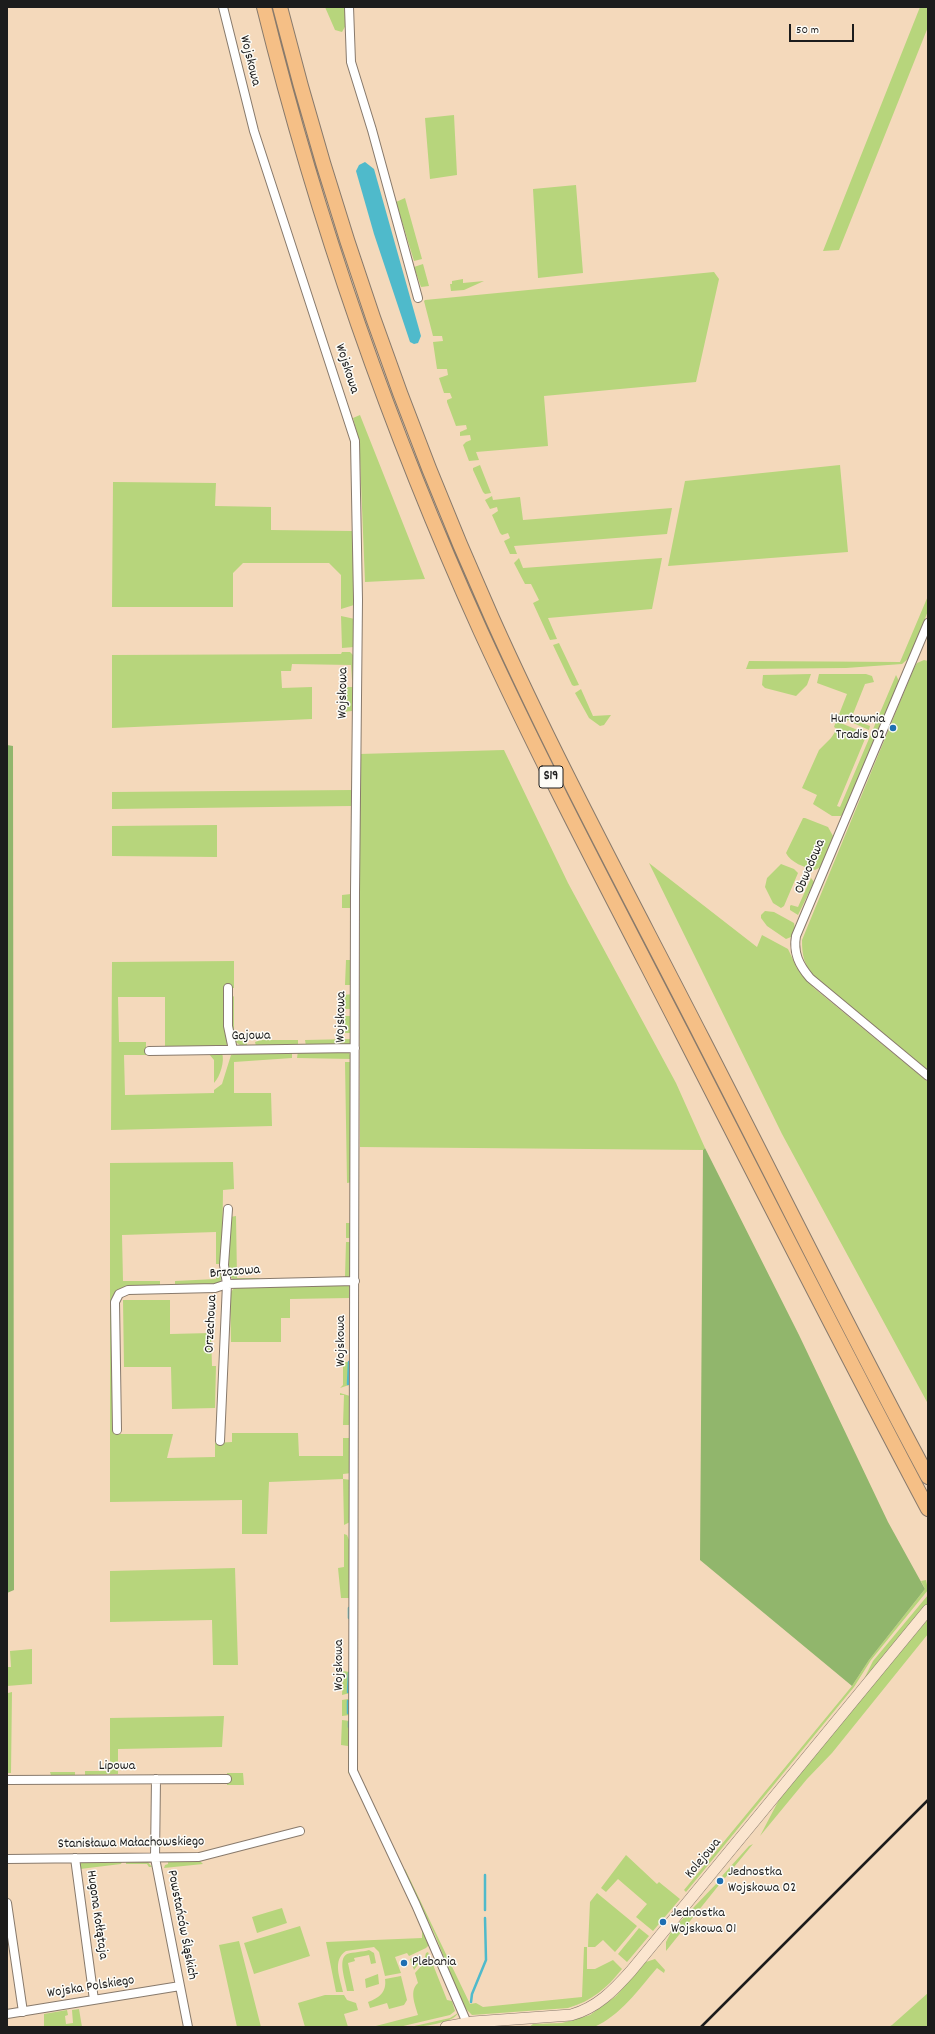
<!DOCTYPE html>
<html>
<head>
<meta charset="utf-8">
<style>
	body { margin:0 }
	#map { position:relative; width:935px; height:2034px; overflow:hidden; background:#f4d9bb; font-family:Dekko,sans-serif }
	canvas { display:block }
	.frame { position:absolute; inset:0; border:8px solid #1c1c1c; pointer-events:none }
	.scale { position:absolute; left:789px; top:24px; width:65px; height:18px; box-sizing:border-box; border:2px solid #1c1c1c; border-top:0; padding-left:5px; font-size:12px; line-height:14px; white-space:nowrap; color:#1c1c1c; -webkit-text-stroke:3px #fdfcf7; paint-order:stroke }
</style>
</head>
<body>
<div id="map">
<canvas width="935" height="2034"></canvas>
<div class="frame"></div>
<div class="scale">50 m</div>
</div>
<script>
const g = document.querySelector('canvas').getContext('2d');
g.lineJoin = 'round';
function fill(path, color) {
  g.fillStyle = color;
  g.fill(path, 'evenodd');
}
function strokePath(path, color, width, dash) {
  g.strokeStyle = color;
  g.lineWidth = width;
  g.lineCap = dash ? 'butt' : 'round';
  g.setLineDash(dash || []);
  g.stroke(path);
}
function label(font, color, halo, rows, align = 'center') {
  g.font = font + ' Dekko,sans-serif';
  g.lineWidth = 3;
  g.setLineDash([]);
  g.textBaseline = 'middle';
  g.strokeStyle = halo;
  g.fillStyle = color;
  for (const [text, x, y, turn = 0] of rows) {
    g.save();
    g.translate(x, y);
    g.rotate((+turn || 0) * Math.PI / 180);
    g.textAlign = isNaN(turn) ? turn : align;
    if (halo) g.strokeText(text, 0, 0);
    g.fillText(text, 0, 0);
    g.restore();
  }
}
const green = new Path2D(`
	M325,7H346V25L342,32L335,30Z
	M920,7H928V27L839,250L823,251Z
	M454,115L457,175L430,179L425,118Z
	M576,185L583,273L538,278L533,189Z
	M405,198L422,259L414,261L396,202Z
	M423,264L429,286L421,287L414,267Z
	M714,272L719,279L696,382L544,396L548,446L476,452L479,460L469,461L463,445L466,442L471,440L470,435L460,436V432L467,429L466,425L456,426L447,402V400L452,398L450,393H444L439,378L448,375L447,369H437L433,342L443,341L442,336H433L424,301L425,300Z
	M463,279V283L484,281L464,290L451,291L450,284H452V281Z
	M360,415L425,579L365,582L360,458L358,437L353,418Z
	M480,465L491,493L485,494L483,492L473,470V468Z
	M840,465L848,552L668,566L685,481Z
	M113,482L216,483L215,506L271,507V530L352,531L354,534V605L341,609V575L329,563H243L233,573V607H112Z
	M492,496L493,500L520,497L523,520L672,508L667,534L514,546L517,554H510L504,541L510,538L508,533L502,535L500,533L492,515L498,511L497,507L490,509L485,500Z
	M519,558L523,568L662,558L652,609L548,618L557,639L550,640L533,603L539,600L531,584H525L514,563Z
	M928,596V611L909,658L902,664L846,668L746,669L749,661L900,662Z
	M341,616L355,619L354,647L342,648Z
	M559,643L579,685L574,686L572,685L553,645Z
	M342,652H350L354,656V680H352L351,665L292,664L291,671H281L282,688L312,687V719L112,728V655L341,654Z
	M924,660L928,661V1070L814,977C804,964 802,956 802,940L914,668L917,663Z
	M811,674L807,685L796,696L765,688L762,685L763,675Z
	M819,674H866L872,676L874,682L865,684L851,719L847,721L838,717L847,694L817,683Z
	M896,675L899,681L846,810L841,816H832L813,804L817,795L802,788L819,750L831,738L837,729L834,727L836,721L867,734L837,806L840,807Z
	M342,687H354L352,711L342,712Z
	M581,689L593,716L611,715L604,725L600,726L589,718L575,693Z
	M854,720L870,726L869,730L851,722Z
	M504,750L568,883L676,1083L705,1148L703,1150L360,1147L359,754Z
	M352,790L351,806L112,809V792Z
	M803,818H805L828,827L833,836L821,867L815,870C805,868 790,862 786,853Z
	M217,825V857L112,856V826Z
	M649,863L757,947L762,935L788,949L797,968L814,988L928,1082L927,1402L782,1134Z
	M781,864L794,869L798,873L784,906L781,908L773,903L765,887L767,878Z
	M811,878L814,882L798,915L790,910V906L791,905L798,907Z
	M351,894L352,908H342V895Z
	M765,911L774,912L794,923L795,929L791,937L786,939L767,926L761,918V915Z
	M346,960H353V985H345Z
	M234,961V988H227L225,1017L227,1047L165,1048V997H118L119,1042H146V1055H124L125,1095L214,1093V1090L222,1084L231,1055L236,1053L292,1052V1058L234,1062V1093H271L272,1126L111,1130L112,962Z
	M353,994V1009H345L344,995Z
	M234,996V1034L241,1041L247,1040V1046L243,1047L234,1041L230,999Z
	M345,1016H353V1033H345Z
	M352,1039L351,1045L306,1046L305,1040Z
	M261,1040H298V1046H256L255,1042Z
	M345,1050L349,1053L352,1059L297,1058L298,1051Z
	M222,1053C225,1061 220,1077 214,1083V1060L209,1054Z
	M345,1062H352L353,1182L347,1183Z
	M233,1162L234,1189L223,1190L222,1262L220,1264H216V1232L122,1235L123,1281H160V1287L116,1292L113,1297L115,1434H173L167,1458L215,1457V1443L232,1442V1433H298L299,1456H343V1438H351L352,1473L343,1474V1479L352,1480L350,1522L344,1525L343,1479L269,1482L267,1534H242V1500L110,1502V1163Z
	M236,1216L237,1278H260L257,1280L235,1281L228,1275L230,1217Z
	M346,1223H352V1238H346Z
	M346,1242H351V1278L305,1279L345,1277Z
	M216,1271L220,1272L222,1279L218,1284L178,1286L175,1284V1281L216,1279Z
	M349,1284V1298L290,1299V1318H281V1342H231L230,1293L235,1287Z
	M123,1300H170V1334L211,1333L212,1366H216L215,1408L172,1409L171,1367H124Z
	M343,1362H349L350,1364L349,1385L340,1388L343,1385Z
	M340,1393L350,1396L352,1425H343L344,1395H340Z
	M344,1534L347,1535L351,1545L350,1598H341L338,1568L344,1567Z
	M235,1568L238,1665H213L212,1620L110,1622V1571Z
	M926,1580L928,1590L871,1660L854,1687L686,1892L684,1890L852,1686L869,1660L925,1589L921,1581Z
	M928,1595V1603L864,1679L873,1661Z
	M928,1619V1634L832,1753L807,1779L760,1836L782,1794Z
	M32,1649V1684L7,1686V1667H11L10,1651Z
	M343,1671L350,1672V1693L342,1695Z
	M12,1692L11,1773H7L8,1693Z
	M348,1699L350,1700V1715L342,1716V1700Z
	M224,1716L222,1747L118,1749V1774L85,1775V1771H110V1718Z
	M342,1720L350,1721V1773H348V1746L341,1745Z
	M50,1772H75V1775H51Z
	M227,1773H243L244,1785H227Z
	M753,1844L725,1878L722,1876L749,1846Z
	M626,1855L657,1884L659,1882L680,1899L653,1931L636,1917L647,1904L618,1879L606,1892L601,1888Z
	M82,1861H84L122,1862L121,1864L80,1869L79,1866Z
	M147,1861L152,1867H149L147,1864H126V1862Z
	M200,1861L203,1864L164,1868L165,1865L168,1864V1862Z
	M405,1869L470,2004L476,2003L483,2007L582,1997L584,1947H587V1969H595L613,1960L622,1969C607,1988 592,2001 568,2008L472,2015L464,2007L435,1935L404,1871Z
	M717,1883L719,1885L666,1951V1942L672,1930Z
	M597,1893L637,1926L615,1952L603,1940L595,1947H588L590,1902Z
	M282,1908L287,1923L257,1933L252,1917Z
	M300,1926L310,1956L254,1974L244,1943Z
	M639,1928L649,1936L627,1962L618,1954Z
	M422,1930H425L430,1944L426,1948L409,1956L407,1953L395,1957L401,1973L385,1976L379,1952L374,1947L346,1951C332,1960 340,1978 343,1992H336L326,1942L422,1938Z
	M239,1941L261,2027H237L219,1945Z
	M369,1950L374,1953L376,1963L371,1964L369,1955L354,1958L355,1961L348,1963L354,1991H347C346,1982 337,1959 347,1954C353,1952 363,1952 369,1950Z
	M428,1952L447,2000L452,2001L455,2011L450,2015L399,2027H372L418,2015C415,2004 409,1991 418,1983L415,1973L423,1964L426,1953Z
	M419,1955L420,1962L414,1970L410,1959Z
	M655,1959L665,1970L664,1973L657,1968C639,1989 620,2016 594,2027H529L533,2024L562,2023L590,2015L616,1996L646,1962Z
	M378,1974L379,1984L366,1988L365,1979Z
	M401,1976L407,2000L404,2005L389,2009L387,2003L370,2008L368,2002C379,1998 387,1992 385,1979Z
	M928,1993V2027H888L892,2025Z
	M325,1995H344L347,2000L356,2003L358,2010L344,2014L348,2027H305L298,2003Z
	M79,2009L82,2027H44V2014L67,2010L68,2015L65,2016L66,2024L73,2023L72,2010Z
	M458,2013C454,2023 421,2027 410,2027L450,2018Z`);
const forest = new Path2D(`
	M7,745L13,746L14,1590L7,1593Z
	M705,1148L799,1335L888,1522L925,1589L869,1660L852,1686L700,1560L703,1150Z`);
const water = new Path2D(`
	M365,162L374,169L421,336L418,343L414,344L410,342L374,234L356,171L359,165Z`);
const stream = new Path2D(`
	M348,1384L349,1362
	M349,1608V1618
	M348,1692L349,1673
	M348,1701V1713
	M349,1727V1722
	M485,1875V1910
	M471,2002L472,1994L486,1960L485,1918`);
const street = new Path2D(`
	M223,7L254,131L355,441L358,600L355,892L353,1771L416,1905L467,2023
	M349,7L351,62L372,130L418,298
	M928,623L796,936C793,953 799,965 810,978L928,1076
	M228,988V1026L233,1050
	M149,1051L355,1048
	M117,1430L115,1302L119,1294L128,1290L215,1288L227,1284L355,1281
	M220,1441L227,1284L224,1265L228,1209
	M156,1779L155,1858L188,2027
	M7,1780L227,1779
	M75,1858L94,2000
	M7,1859L199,1857L300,1831
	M7,1903L23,2012
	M7,2014L180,1986`);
const secondary = new Path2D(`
	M446,2027L473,2022L571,2015C597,2008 614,1990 631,1971L928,1610`);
const highway = new Path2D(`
	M264,7C317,221 390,431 481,632C543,767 613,899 681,1031C763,1191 844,1351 928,1509
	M280,7C333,216 404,421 492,618C556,761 631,899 702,1038C777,1184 850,1332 928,1477`);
const rail = new Path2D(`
	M701,2027L928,1800`);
const markers = [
	[893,728,4,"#1f6fb2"],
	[720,1881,4,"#1f6fb2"],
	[663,1922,4,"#1f6fb2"],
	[404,1963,4,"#1f6fb2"]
];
const shields = [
	[551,777,24]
];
const shieldNames = [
	["S19",551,777]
];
const streetNames = [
	["Wojskowa",249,61,76],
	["Wojskowa",346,369,72],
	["Wojskowa",344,693,-89],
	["Obwodowa",811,867,-67],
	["Wojskowa",342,1017,-89],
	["Gajowa",251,1037,-1],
	["Brzozowa",235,1273,-5],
	["Orzechowa",212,1324,-87],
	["Wojskowa",342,1341,-90],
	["Wojskowa",340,1665,-90],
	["Lipowa",117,1767],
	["Stanisława Małachowskiego",131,1844,-1],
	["Kolejowa",704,1859,-50],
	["Hugona Kołłątaja",96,1915,82],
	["Powstańców Śląskich",181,1925,79],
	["Wojska Polskiego",91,1988,-9]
];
const poiNames = [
	["Hurtownia",885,720,"right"],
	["Tradis 02",885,736,"right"],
	["Jednostka",728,1873],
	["Wojskowa 02",728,1889],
	["Jednostka",671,1914],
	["Wojskowa 01",671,1930],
	["Plebania",412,1963]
];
fill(green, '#b7d57c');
fill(forest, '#91b66c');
fill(water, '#4fbacb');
strokePath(stream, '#4fbacb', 2.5);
strokePath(street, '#887a6c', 10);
strokePath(secondary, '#887a6c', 12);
strokePath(highway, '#887a6c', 16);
strokePath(street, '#fff', 8);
strokePath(secondary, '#fbe5cf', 11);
strokePath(highway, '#f5bf86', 14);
strokePath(rail, '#1c1c1c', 2.5);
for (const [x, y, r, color] of markers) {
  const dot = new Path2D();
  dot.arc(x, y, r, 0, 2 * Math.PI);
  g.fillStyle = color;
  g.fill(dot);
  strokePath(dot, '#fdfcf7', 1.5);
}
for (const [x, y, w] of shields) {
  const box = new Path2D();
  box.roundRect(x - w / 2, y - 11, w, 22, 3);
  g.fillStyle = '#fdfcf7';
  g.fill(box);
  strokePath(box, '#1c1c1c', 1);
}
label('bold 13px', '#1c1c1c', null, shieldNames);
label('14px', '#1c1c1c', '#fdfcf7', streetNames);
label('14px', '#1c1c1c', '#fdfcf7', poiNames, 'left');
</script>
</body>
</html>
